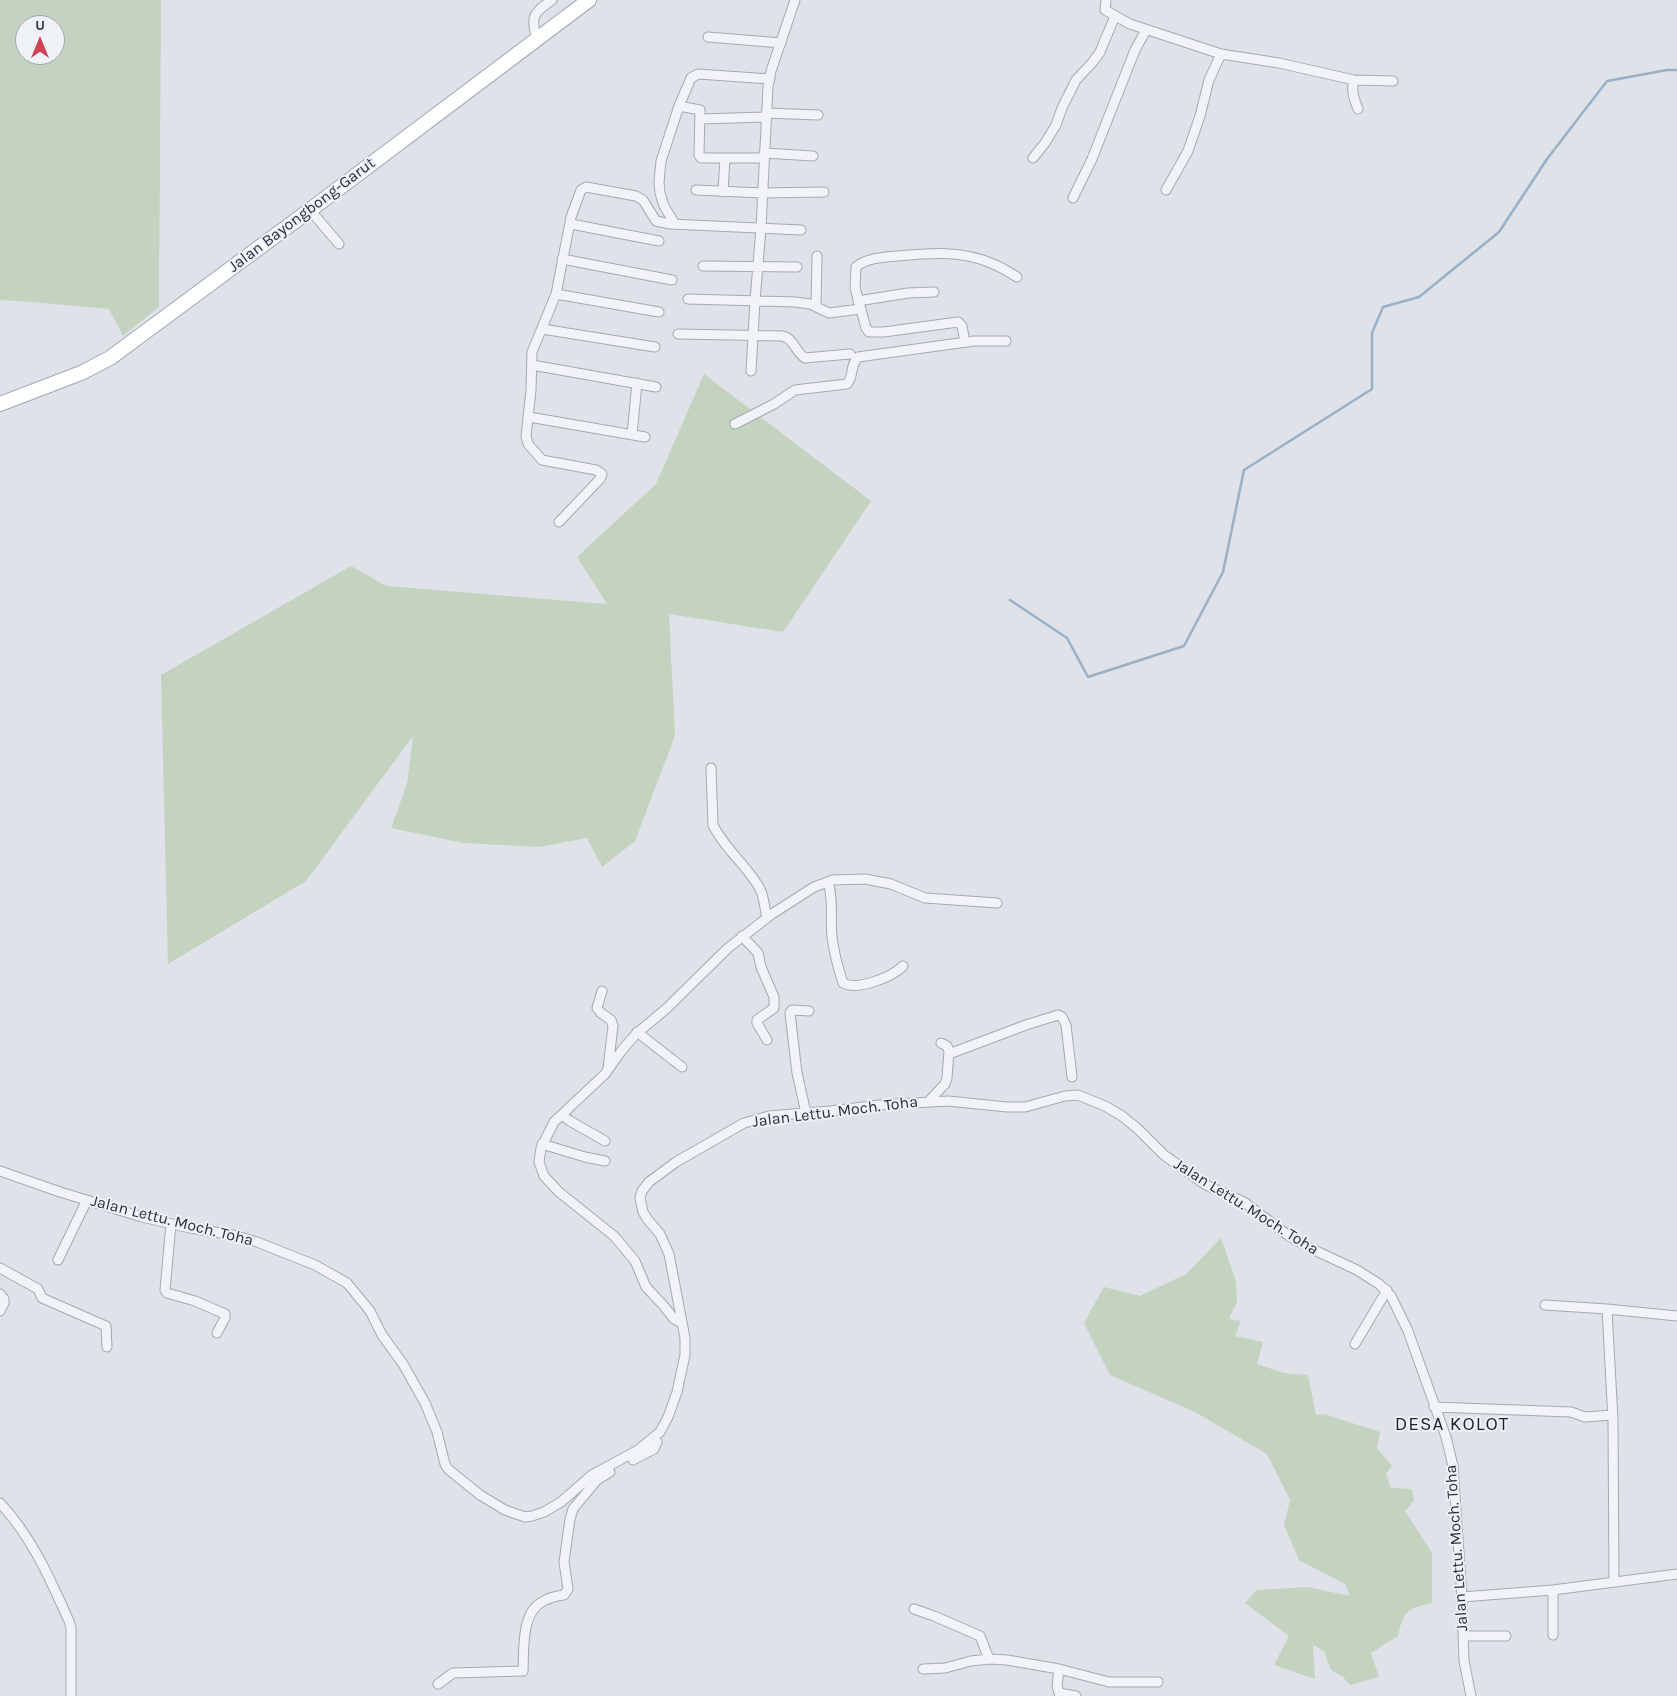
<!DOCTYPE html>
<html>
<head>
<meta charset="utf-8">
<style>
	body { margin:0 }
	#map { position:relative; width:1677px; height:1696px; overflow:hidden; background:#dfe2e8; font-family:Karla,sans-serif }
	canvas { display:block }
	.north { position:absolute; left:15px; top:15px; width:50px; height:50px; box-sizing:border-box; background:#eef1f6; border:1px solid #9ea4ad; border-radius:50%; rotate:0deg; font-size:14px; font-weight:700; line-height:20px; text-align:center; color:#273040 }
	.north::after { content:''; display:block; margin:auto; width:18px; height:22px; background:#d04156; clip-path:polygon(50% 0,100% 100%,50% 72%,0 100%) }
</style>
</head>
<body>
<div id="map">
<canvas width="1677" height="1696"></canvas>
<div class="north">U</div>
</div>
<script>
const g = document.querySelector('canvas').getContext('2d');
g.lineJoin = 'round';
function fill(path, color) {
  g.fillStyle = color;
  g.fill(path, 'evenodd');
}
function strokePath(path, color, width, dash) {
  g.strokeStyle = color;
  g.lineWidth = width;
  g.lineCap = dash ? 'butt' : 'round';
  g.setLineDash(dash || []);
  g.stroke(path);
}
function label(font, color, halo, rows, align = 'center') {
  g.font = font + ' Karla,sans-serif';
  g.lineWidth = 4;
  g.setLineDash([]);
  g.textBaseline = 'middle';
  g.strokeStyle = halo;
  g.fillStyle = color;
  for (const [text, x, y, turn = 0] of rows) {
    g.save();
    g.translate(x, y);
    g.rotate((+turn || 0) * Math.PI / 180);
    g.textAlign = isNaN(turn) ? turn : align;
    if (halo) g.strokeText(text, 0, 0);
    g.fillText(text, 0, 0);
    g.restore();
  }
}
const green = new Path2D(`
	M0,0H161L159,307L123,336L109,309L33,302L0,300ZM25,25H55V55H25Z
	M704,374L871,501L783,632L669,614L675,736L635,841L602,867L587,838L539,847L463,843L391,828L407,784L413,736L306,881L168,964L161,675L351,566L386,586L607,604L577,557L656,484Z
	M1221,1238L1236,1281L1237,1301L1229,1319L1241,1321L1235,1336L1263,1342L1257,1364L1284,1373L1308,1375L1316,1415L1324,1414L1380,1432L1377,1448L1392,1466L1386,1474L1391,1488L1412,1489L1414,1501L1405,1511L1432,1553V1603C1407,1609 1404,1609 1398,1636L1371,1653L1379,1677L1350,1685L1343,1677L1331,1670L1324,1651L1313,1645L1315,1679L1274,1665L1289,1636L1245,1603L1257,1590L1308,1587L1350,1596L1345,1584L1299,1560L1284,1525L1290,1500L1267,1454L1195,1412L1110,1375L1084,1323L1104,1287L1140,1296L1186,1274Z`);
const stream = new Path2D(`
	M1010,600L1067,638L1088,677L1184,646L1223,572L1244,470L1372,389V333L1383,307L1419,297L1499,232L1547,159L1607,81L1667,70H1677`);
const minor = new Path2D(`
	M1106,0L1105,10L1130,24L1221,54L1279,63L1354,80L1393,81
	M708,37L781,43
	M537,39C530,17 533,13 552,0
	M1354,80C1351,91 1354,99 1358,109
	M679,106L700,110L699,155L701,158H764
	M766,113L818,115
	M700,119L766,117
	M764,153L813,156
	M1033,158L1045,143L1056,125L1062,108L1076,80L1092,63L1100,52L1115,16
	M696,190L762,193L824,192
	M1166,190L1188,151L1200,116L1209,80L1221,54
	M723,192L725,158
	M1073,198L1092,159L1135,50L1146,30
	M310,210L339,244
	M571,224L659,241
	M675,224L664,206L660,193L659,182L661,161L679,106L691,78L698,74L770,79
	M562,259L672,280
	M703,266L797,267
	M556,294L659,312
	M688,299L795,302L810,304L829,313L860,309
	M858,301L908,293L934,292
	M816,307L817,256
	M542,329L655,347
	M678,334L782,336C794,338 795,352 805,358L850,354
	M965,342L962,326L958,322L884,332H869L866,328L855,288L856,267C865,258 885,257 897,256C929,253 963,250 993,264C1001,267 1009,272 1017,277
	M532,365L656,387
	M751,371L755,301L761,228L768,87L771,71L795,0
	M529,417L645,437
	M735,424L774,404L795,390L847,384C854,377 850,364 858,357L974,341H1006
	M632,435L637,383
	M559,522L600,479L602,474L596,470L542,460L528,444L526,436L531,390L532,352L556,294L571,217L581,190L586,187L636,196L643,200L656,221L670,224L801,230
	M711,768L713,825C725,850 750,868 761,891C764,899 765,909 767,918
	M828,882C834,900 830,918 832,937C834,953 838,968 843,983C858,991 892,977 903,966
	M742,936L758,953L761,967L774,997V1008L757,1020V1023L767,1040
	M602,991L597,1008L601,1013L611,1020L613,1026L608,1068
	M637,1032L682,1067
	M949,1054L1026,1025L1058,1015L1062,1017L1066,1025L1072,1077
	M928,1102L945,1084L947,1078L949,1051L947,1046L941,1043
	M806,1113L797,1073L790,1013L792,1010L809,1011
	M562,1115L570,1121L605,1141
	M542,1144L585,1157L605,1161
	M0,1171L60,1192L142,1217L190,1228L233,1235L257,1242L315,1265L347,1283L370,1311L382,1335L403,1364L425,1403L437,1432L445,1464L448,1469L480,1495L505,1510L525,1517L532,1516L544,1512L561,1502L592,1475L638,1450L660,1432L668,1417L677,1392L685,1355V1338L669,1254L660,1234L648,1220L643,1212L640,1198L642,1191L649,1182L676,1162L744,1123L769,1116L830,1111L879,1105L948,1101L1007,1107H1025L1065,1096L1078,1095L1105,1106L1122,1116L1138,1129L1164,1155L1206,1185L1244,1202L1289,1236L1312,1249L1357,1270L1379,1284L1391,1296L1408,1331L1446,1437L1453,1466L1462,1597L1464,1661L1471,1696
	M171,1224L165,1290L167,1293L195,1301L225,1314V1318L217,1333
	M58,1260L87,1200
	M0,1268L38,1289L42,1298L106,1326L107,1347
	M0,1294L4,1299V1303L0,1311
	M1545,1305L1607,1309L1613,1420L1614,1582
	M1607,1309L1677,1316
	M682,1323L674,1319L663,1305L646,1287L635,1261L614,1236L559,1192L544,1176L539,1162L541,1148L554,1122L605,1074L622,1050L636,1034L667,1008L728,948L772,914L814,887L833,880L865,879L891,884L925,898L997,903
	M1355,1344L1387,1290
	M1434,1407L1571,1412L1585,1417L1612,1415
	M633,1460L654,1449L657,1442L653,1438
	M0,1503C32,1537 50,1579 69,1621L71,1628V1696
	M1553,1590V1635
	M1462,1597L1553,1590L1677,1574
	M914,1609L934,1616L980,1636L989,1659
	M1463,1636H1506
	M923,1669L945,1668L971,1661L989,1659L1007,1660L1059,1669L1109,1682H1158
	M1059,1669L1057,1686L1060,1696
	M438,1684L453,1673L523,1671C524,1651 521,1613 542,1602C548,1598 557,1596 564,1595L568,1589L564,1562L570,1519L573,1509L597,1480L610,1472
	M1059,1693L1076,1696`);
const primary = new Path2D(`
	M0,404L81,373L110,358L310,210L589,0`);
const streetNames = [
	["Jalan Bayongbong-Garut",302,215,-37],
	["Jalan Lettu. Moch. Toha",835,1112,-7],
	["Jalan Lettu. Moch. Toha",1246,1207,32],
	["Jalan Lettu. Moch. Toha",172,1221,14],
	["Jalan Lettu. Moch. Toha",1457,1548,-94]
];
const quarterNames = [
	["DESA KOLOT",1452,1425]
];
fill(green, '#c4d2c0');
strokePath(stream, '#99b0c9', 2.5);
strokePath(minor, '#a4a9b2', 11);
strokePath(primary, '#9ea7b4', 16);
strokePath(minor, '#f1f3f7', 9);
strokePath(primary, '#fff', 14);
label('16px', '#273040', '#eef1f6', streetNames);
g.letterSpacing = '1px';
label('19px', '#1a2130', '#eef1f6', quarterNames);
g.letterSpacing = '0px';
</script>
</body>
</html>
